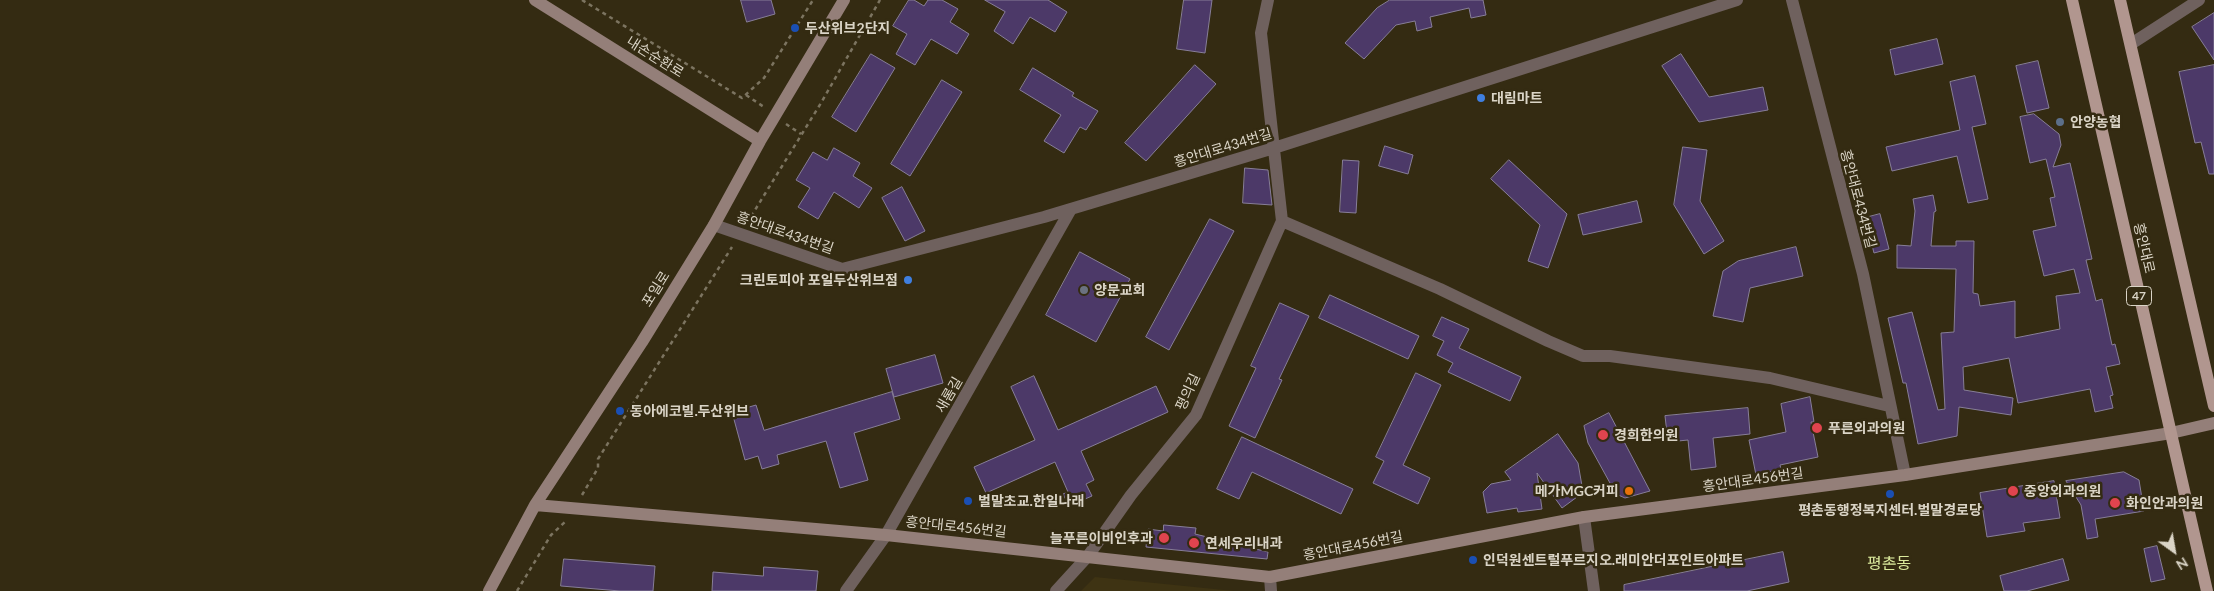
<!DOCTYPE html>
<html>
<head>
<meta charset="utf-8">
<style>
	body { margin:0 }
	#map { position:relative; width:2214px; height:591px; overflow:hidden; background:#342b12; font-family:Lato,sans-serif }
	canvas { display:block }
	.north { position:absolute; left:2149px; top:526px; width:50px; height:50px; -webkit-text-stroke:4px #342b12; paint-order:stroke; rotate:148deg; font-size:14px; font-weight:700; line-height:20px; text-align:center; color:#dad4c6 }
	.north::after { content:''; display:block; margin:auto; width:18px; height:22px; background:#dad4c6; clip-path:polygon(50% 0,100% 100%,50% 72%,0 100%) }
</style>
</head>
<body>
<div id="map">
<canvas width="2214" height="591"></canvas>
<div class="north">N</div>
</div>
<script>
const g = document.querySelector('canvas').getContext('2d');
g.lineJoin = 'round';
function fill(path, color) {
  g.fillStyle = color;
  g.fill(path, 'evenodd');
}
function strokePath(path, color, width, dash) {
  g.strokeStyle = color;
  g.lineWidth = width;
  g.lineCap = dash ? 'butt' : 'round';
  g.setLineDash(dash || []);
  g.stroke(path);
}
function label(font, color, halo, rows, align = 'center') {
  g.font = font + ' Lato,"Noto Sans KR",sans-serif';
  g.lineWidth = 5;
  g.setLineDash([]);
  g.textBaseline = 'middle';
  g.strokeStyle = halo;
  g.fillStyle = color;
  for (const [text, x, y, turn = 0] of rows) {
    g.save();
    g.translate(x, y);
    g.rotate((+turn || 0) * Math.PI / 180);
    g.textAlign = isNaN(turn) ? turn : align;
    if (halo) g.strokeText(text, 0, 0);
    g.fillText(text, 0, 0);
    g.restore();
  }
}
const built = new Path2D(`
	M1095,577L1234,591H1081Z`);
const building = new Path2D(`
	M741,0H771L775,14L747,22Z
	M909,0H914L924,6L928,0H942L958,9L950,22L969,34L957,54L931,39L915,65L896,54L907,34L893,26Z
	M985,0H1048L1067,12L1055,32L1030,17L1013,44L994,31L1005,12Z
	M1184,0H1212L1205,53L1177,49Z
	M1390,0H1483L1486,15L1471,18L1469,8L1430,17L1432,27L1417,31L1415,21L1396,25L1364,59L1345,43L1377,8Z
	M2214,13V60L2192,27Z
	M1937,39L1943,64L1895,75L1890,50Z
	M871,54L895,68L856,132L832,117Z
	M1681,54L1709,97L1763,87L1768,110L1699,122L1662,66Z
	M2038,61L2049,108L2027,113L2016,66Z
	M1195,65L1216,84L1146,161L1125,143Z
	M2214,65V174H2209L2201,142L2195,143L2179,72Z
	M1033,68L1074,93L1072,96L1098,111L1086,130L1080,127L1064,153L1044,141L1061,115L1020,90Z
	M1975,76L1986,124L1972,127L1988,199L1968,203L1957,156L1892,171L1886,147L1960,130L1950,82Z
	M942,80L962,92L910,176L891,164Z
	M2034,114L2059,134L2061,145L2053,167L2070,163L2092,259L2086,260L2096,301L2102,299L2112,345L2115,344L2120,364L2106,367L2113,395L2110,396L2113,408L2095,412L2090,389L2018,403L2009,358L1963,367L1964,390L2013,398L2011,415L1959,407L1957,436L1918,444L1906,383H1903L1888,318L1912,312L1938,410L1945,409L1941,333L1954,332L1956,269L1897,268V245L1911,246L1915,211L1913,199L1933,195L1936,211L1934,212L1931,246H1956V241H1974L1973,293L1978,294L1980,306L2015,301V338L2060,329L2056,296L2080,293L2074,269L2044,276L2033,231L2056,226L2050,198L2055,197L2046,159L2030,163L2020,117Z
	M1385,146L1413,155L1408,174L1379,166Z
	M1683,147L1707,150L1700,201L1724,241L1704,254L1674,205Z
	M834,148L860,163L853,176L872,188L859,208L834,192L818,219L798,207L810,188L796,180L813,152L827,160Z
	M1343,160L1359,161L1356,213L1340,212Z
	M1509,160L1567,214L1548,268L1528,261L1540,225L1491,179Z
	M1245,168L1268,170L1272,205L1243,203Z
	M902,187L925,231L905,241L882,198Z
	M1637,201L1642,222L1583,235L1578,215Z
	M1880,214L1889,249L1874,253L1865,218Z
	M1210,219L1234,231L1169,350L1146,337Z
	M1796,247L1803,276L1750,288L1743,322L1713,316L1723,271L1738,261Z
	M1080,252L1130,279L1096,342L1046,315Z
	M1330,295L1419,336L1408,359L1319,318Z
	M1280,303L1309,316L1279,379L1282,380L1255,438L1229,426L1256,368L1251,366Z
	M1442,317L1469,329L1459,348L1521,377L1510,401L1448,372L1453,363L1437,355L1444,341L1433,336Z
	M935,355L943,383L894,397L886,369Z
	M1416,373L1441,385L1403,465L1430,478L1418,504L1373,483L1384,461L1376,457Z
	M1034,376L1058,430L1156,386L1168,412L1081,451L1094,480L1086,484L1092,496L1069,506L1063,494L1068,492L1055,462L986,493L974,467L1035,440L1011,387Z
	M892,392L900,419L854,433L868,480L840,488L826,441L777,455L779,464L762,469L758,456L745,460L732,412L756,405L764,430Z
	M1810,397L1814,422H1811L1818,457L1780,465L1781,469L1756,475L1749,440L1786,432L1781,404Z
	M1748,408L1750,434L1713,438L1716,467L1691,470L1688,440L1668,442L1665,416Z
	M1609,413L1650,491L1625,498L1616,494L1588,443L1584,426Z
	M1558,434L1578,463L1582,486L1577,497L1562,508L1537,473L1542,509L1518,512L1517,508L1487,513L1483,492L1491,484L1511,480L1505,472Z
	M1242,437L1353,489L1341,514L1252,472L1239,499L1217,489Z
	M2124,472L2139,480L2144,511L2095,519L2098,537L2087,539L2081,505L2066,481Z
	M2054,481L2060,518L2023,523L2025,531L1987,537L1980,493Z
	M1164,525L1196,528L1195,534L1268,552L1267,559L1146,547L1148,529L1163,531Z
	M2157,546L2165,579L2151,582L2144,549Z
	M1783,552L1789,582L1747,591H1624V585Z
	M564,559L655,566L653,591H620L561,586Z
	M2063,559L2069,580L2027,591H2004L2000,576Z
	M764,567L818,571L816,591H712L713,572L763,576Z`);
const path = new Path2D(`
	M582,0L742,98L764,78L813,0
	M746,95L764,107
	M786,124L801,134
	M747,223L821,103L880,0
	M582,495L598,468V459L732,247
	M517,591L551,535L566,521`);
const street = new Path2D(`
	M1792,0L1863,274L1905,475
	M2131,44L2199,0
	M1282,221L1440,289L1548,341L1583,356H1610L1770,378L1889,406
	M714,225L842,269L1044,217L1274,148L1737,0
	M1584,517L1594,591
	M1270,577L1271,591
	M846,591L886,535L1071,209
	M1056,591L1088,556L1131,495L1196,415L1282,221L1261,33L1268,0`);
const secondary = new Path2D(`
	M535,0L760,141
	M535,505L886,535L1270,577L1584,517L1905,475L2171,433L2214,423
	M489,591L535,505L642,342L714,225L760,141L844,0`);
const primary = new Path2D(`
	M2072,0L2207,591
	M2120,0L2214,406`);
const markers = [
	[795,28,5,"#1a4fb4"],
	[1481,98,5,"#3f7fe0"],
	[2060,122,5,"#5c6f8a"],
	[908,280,5,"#3f7fe0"],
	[1084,290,5,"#6b7280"],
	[620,411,5,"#1a4fb4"],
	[1817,428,6,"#e0444e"],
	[1603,435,6,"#e0444e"],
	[1629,491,5,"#e8710a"],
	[2013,491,6,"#e0444e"],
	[1890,494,5,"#1a4fb4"],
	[968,501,5,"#1a4fb4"],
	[2115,503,6,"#e0444e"],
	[1164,538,6,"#e0444e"],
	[1194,543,6,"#e0444e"],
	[1473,560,5,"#1a4fb4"]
];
const shields = [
	[2139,296,25]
];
const shieldNames = [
	["47",2139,296]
];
const poiNames = [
	["두산위브2단지",805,28],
	["대림마트",1491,98],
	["안양농협",2070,122],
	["크린토피아 포일두산위브점",898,280,"right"],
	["양문교회",1094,290],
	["동아에코빌.두산위브",630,411],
	["푸른외과의원",1828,428],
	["경희한의원",1614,435],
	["메가MGC커피",1619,491,"right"],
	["중앙외과의원",2024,491],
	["벌말초교.한일나래",978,501],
	["화인안과의원",2126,503],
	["평촌동행정복지센터.벌말경로당",1890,510,"center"],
	["늘푸른이비인후과",1153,538,"right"],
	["연세우리내과",1205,543],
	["인덕원센트럴푸르지오.래미안더포인트아파트",1483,560]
];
const streetNames = [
	["내손순환로",655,57,32],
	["흥안대로434번길",1223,148,-17],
	["흥안대로434번길",1858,199,75],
	["흥안대로434번길",785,233,19],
	["흥안대로",2144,248,77],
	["포일로",656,289,-58],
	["평의길",1188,392,-65],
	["새롬길",949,395,-60],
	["흥안대로456번길",1753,480,-8],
	["흥안대로456번길",956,527,6],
	["흥안대로456번길",1353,546,-11]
];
const quarterNames = [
	["평촌동",1889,564]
];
fill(built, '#3e3313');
fill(building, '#4c3968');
strokePath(building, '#877e98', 1);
strokePath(path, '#7c7460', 2.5, [4, 4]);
strokePath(street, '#6f615e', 12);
strokePath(secondary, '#947f79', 12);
strokePath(primary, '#b1968f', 12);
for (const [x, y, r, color] of markers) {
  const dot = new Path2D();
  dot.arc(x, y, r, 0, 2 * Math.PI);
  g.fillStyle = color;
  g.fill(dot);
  strokePath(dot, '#342b12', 2);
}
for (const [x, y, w] of shields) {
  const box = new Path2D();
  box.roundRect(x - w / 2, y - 9.5, w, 19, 4);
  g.fillStyle = '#342b12';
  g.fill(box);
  strokePath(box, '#dad4c6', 1);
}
label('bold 12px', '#dad4c6', null, shieldNames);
label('bold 14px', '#dad4c6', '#342b12', poiNames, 'left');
label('14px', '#dad4c6', '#342b12', streetNames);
label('16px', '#dbea9d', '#342b12', quarterNames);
</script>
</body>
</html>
